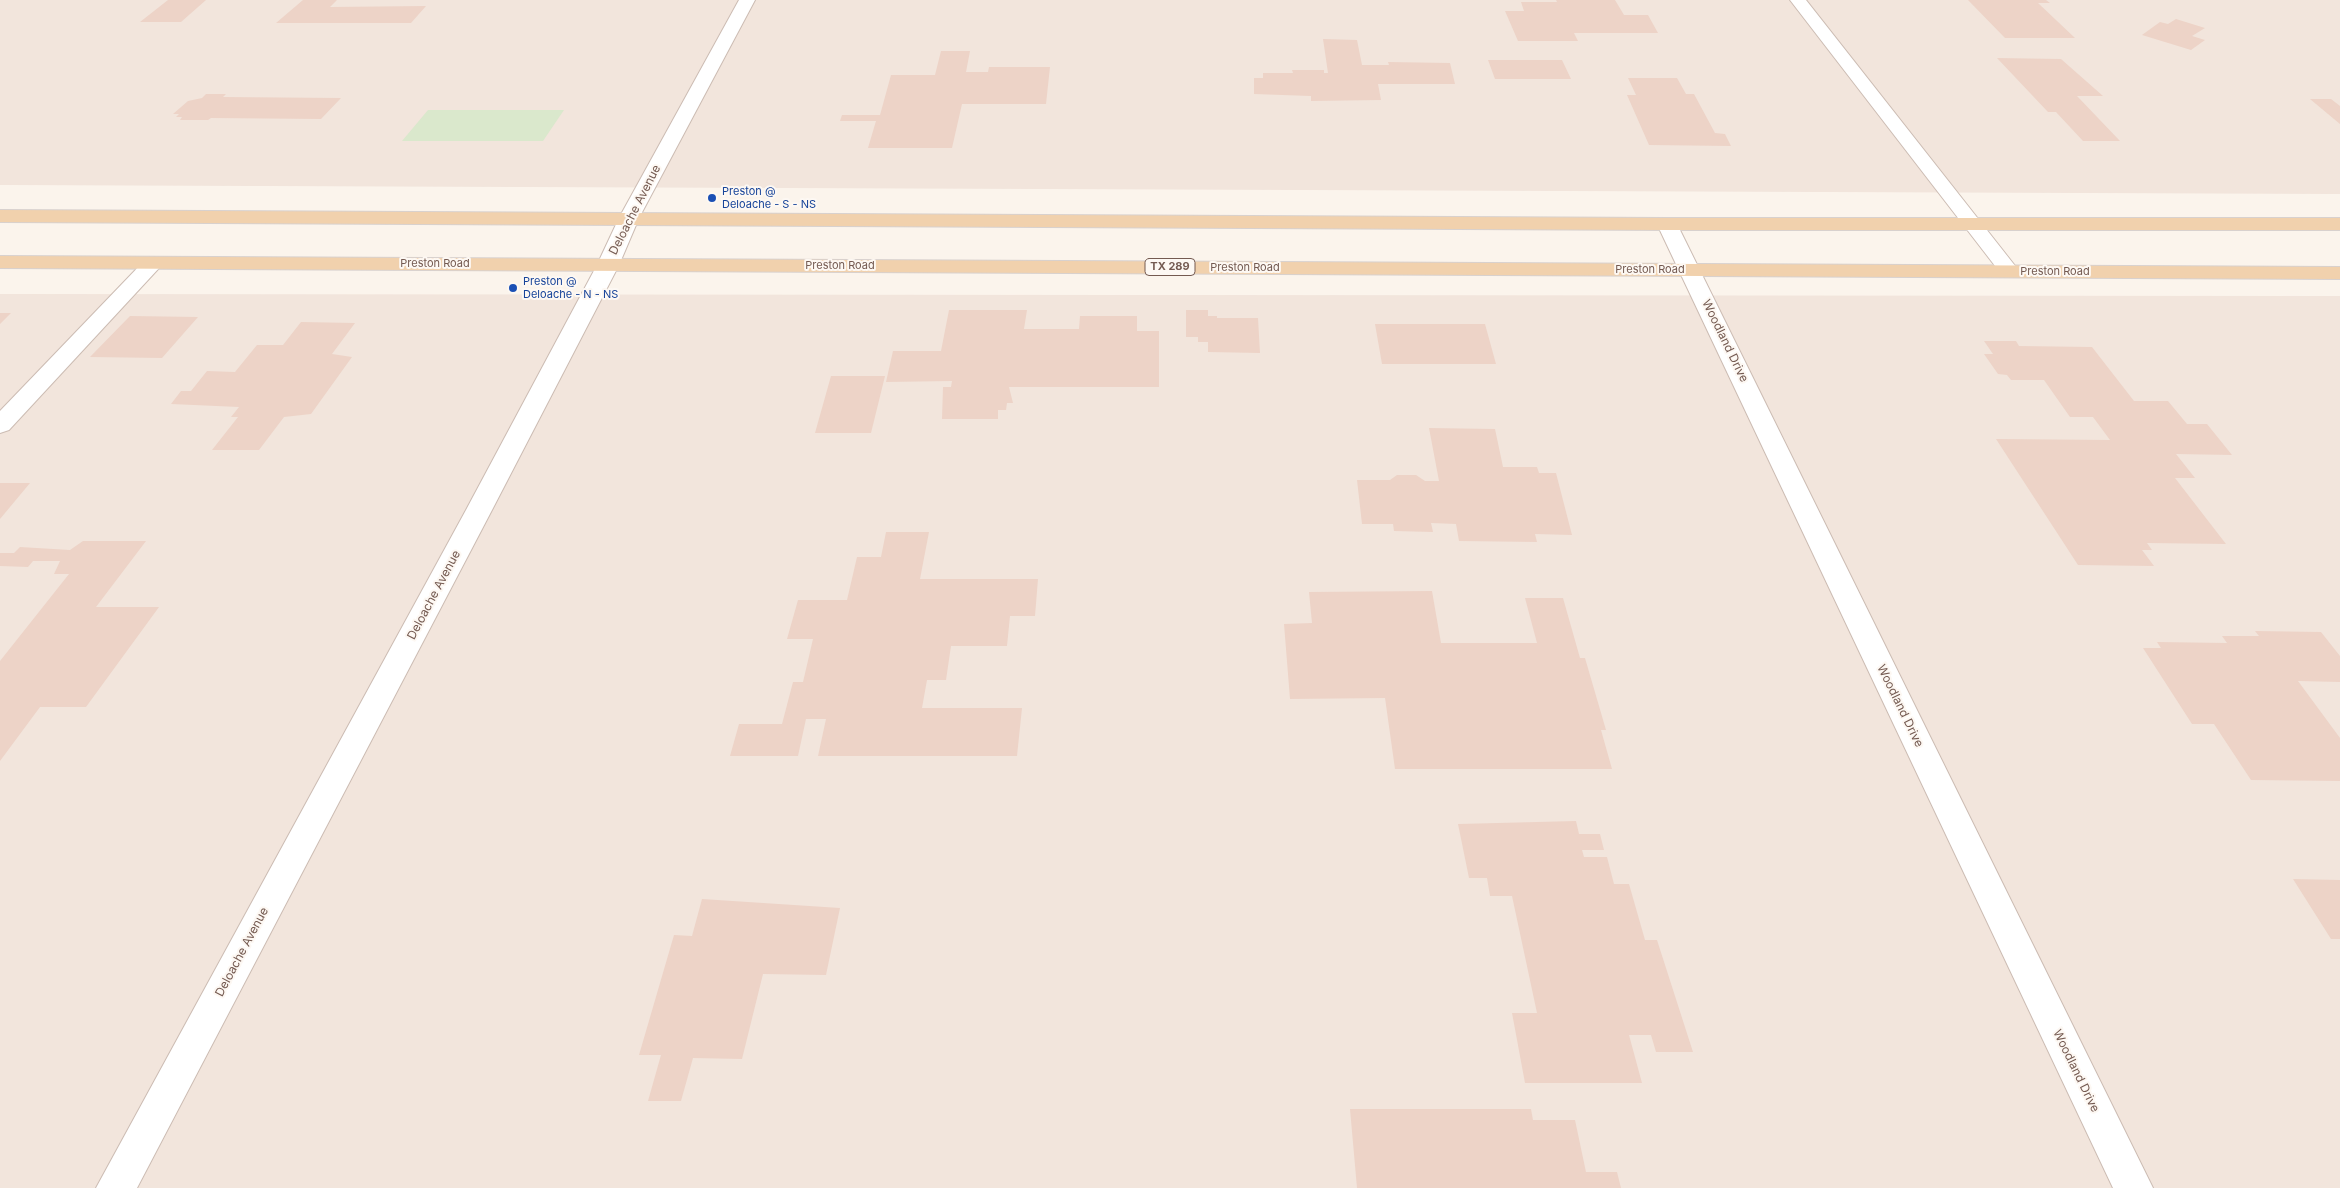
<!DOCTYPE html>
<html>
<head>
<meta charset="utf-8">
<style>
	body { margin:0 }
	canvas { display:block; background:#fbf4ec }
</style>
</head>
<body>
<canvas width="2340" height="1188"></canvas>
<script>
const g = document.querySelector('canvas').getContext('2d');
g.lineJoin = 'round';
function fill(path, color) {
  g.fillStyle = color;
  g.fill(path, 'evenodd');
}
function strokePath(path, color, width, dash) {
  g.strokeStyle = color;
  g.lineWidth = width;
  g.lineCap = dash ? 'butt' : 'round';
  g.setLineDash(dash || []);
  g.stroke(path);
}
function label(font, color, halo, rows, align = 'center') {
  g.font = font + ' Inter,sans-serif';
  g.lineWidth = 4;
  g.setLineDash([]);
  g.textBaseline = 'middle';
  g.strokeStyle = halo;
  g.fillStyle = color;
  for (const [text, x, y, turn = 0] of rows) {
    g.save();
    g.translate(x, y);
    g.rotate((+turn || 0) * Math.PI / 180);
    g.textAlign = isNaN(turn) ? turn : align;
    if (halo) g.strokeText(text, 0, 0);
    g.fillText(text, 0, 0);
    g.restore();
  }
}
const residential = new Path2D(`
	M0,0H2340V194L0,185Z
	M0,294L2340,296V1188H0Z`);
const green = new Path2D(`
	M428,110H564L543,141H402Z`);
const building = new Path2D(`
	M168,0H206L181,22H140Z
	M303,0H337L330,7L426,6L411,23H276Z
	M1556,0H1615L1624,15H1648L1658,33H1574L1578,41H1518L1505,11H1524L1521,2H1557Z
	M1968,0H2046L2050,3H2038L2075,38H2005Z
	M2176,19L2205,28L2192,36L2205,40L2191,50L2142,35L2160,22L2168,24Z
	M1323,39L1357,40L1362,65H1389L1388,62L1450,63L1455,84H1378L1381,100L1311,101V96L1254,94V78H1263V73H1293L1292,70H1324V73H1328Z
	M941,51H970L966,72H988L989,67H1050L1046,104H962L952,148H868L876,121H840L842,115H880L891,75H935Z
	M1997,58L2061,59L2103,96H2077L2120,141H2083L2056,112H2048Z
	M1488,60H1562L1571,79H1495Z
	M1628,78H1677L1686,94H1694L1715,133L1725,134L1731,146L1649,145L1627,95H1636Z
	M206,94H226L223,97L341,98L321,119L211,118L208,120H180L182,117H176L179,114H173L188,101L202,98Z
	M2310,99H2331L2340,106V124Z
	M949,310H1027L1024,329H1079L1080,316H1137V331H1159V387H1009L1013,403H1007L1006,410H998V419H942L943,387H951L952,381L886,382L893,351H941Z
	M1186,310H1208V316H1217V318H1258L1260,353L1208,352V342H1198V337H1186Z
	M0,313H11L0,324Z
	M130,316L198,317L162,358L90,357Z
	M301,322L355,323L332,354L352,357L311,414L284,417L259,450H212L238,417H231L239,407L171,404L181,391H191L207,371L235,372L257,345H283Z
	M1375,324H1485L1496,364H1382Z
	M1984,341H2016L2019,346L2092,347L2134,401H2168L2187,424H2207L2232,455L2176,454L2195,478H2175L2226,544L2147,543L2152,550H2142L2154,566L2078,565L1996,439L2110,440L2093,417H2070L2044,380H2011L2007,375L1998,374L1984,354H1993Z
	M831,376H885L871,433H815Z
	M1429,428L1495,429L1503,467H1537L1539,473H1556L1572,535L1535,534L1537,542L1459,541L1456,524L1431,523L1433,532L1394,531L1393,524H1362L1357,480H1390L1397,475H1416L1425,481H1439Z
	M0,483H30L0,519Z
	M886,532H929L920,579H1038L1035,616H1010L1007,646H951L946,680H927L922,708H1022L1017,756H818L826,719H806L798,756H730L739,724H782L793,682H803L813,639H787L798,600H847L857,557H881Z
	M83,541H146L96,607H159L86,707H40L0,761V661L69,574H54L60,561H33L28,567L0,566V553H14L20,547L70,550Z
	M1432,591L1441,643H1537L1525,598H1563L1580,658H1585L1606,730H1601L1612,769H1395L1385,698L1290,699L1284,624L1312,623L1309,592Z
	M2255,631L2321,632L2340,656V682L2298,681L2340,738V781L2251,780L2214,724H2192L2143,648H2161L2157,642L2227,643L2222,636H2259Z
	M1576,821L1579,834H1600L1604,850H1582L1584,857H1607L1614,884H1629L1645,940H1657L1693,1052H1656L1651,1035H1629L1642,1083H1525L1512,1013H1537L1512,896H1490L1487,878H1469L1458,824Z
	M2293,879L2340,880V939H2331Z
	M702,899L840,908L826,975L763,974L742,1059L693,1058L681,1101H648L661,1055H639L674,935L692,936Z
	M1350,1109H1531L1533,1120H1575L1586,1172H1617L1621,1188H1357Z`);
const service = new Path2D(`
	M153,257L160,259L164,263L160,267L9,430L0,433V411L146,259Z`);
const minor = new Path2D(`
	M739,0H755L639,218L619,265L492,510L137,1188H96L466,510L597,265L619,218Z
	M1790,0H1806L2016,267L2020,271L2016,275L2009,277L2002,275Z
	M1667,218L1674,220L1677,224L2153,1188H2113L1657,224L1660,220Z`);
const primary = new Path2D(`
	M0,210L1667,218H2340V230H1667L0,222Z
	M0,256L2340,267V279L0,268Z`);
const markers = [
	[712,198,5,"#1a4fb4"],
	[513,288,5,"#1a4fb4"]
];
const farTransitnames = [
	["Preston @",722,192],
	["Deloache - S - NS",722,205],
	["Preston @",523,282],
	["Deloache - N - NS",523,295]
];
const farStreetnames = [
	["Preston Road",435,264],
	["Preston Road",840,266],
	["Preston Road",1245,268],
	["Preston Road",1650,270],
	["Preston Road",2055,272]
];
const shields = [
	[1170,267,50]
];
const shieldNames = [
	["TX 289",1170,267]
];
const streetNames = [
	["Deloache Avenue",635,210,-63],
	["Woodland Drive",1725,341,64],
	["Deloache Avenue",434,595,-62],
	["Woodland Drive",1900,706,64],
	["Deloache Avenue",242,952,-62],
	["Woodland Drive",2076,1071,64]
];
fill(residential, '#f2e5dc');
fill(green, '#dae8cc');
fill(building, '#edd3c7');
strokePath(service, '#ccbcb3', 2);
strokePath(minor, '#ccbcb3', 2);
strokePath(primary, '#d8d1ce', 2);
fill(service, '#fff');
fill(minor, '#fff');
fill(primary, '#f1d1ad');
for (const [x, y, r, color] of markers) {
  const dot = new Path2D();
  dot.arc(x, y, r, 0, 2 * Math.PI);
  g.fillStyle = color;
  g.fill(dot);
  strokePath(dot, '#fdf8f3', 2);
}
label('11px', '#164399', '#fdf8f3', farTransitnames, 'left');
label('11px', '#745a51', '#fdf8f3', farStreetnames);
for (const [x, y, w] of shields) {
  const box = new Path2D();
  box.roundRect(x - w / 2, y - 8.5, w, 17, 4);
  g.fillStyle = '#fdf8f3';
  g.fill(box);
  strokePath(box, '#745a51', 1);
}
label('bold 11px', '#745a51', null, shieldNames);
label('12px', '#745a51', '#fdf8f3', streetNames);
</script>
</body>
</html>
